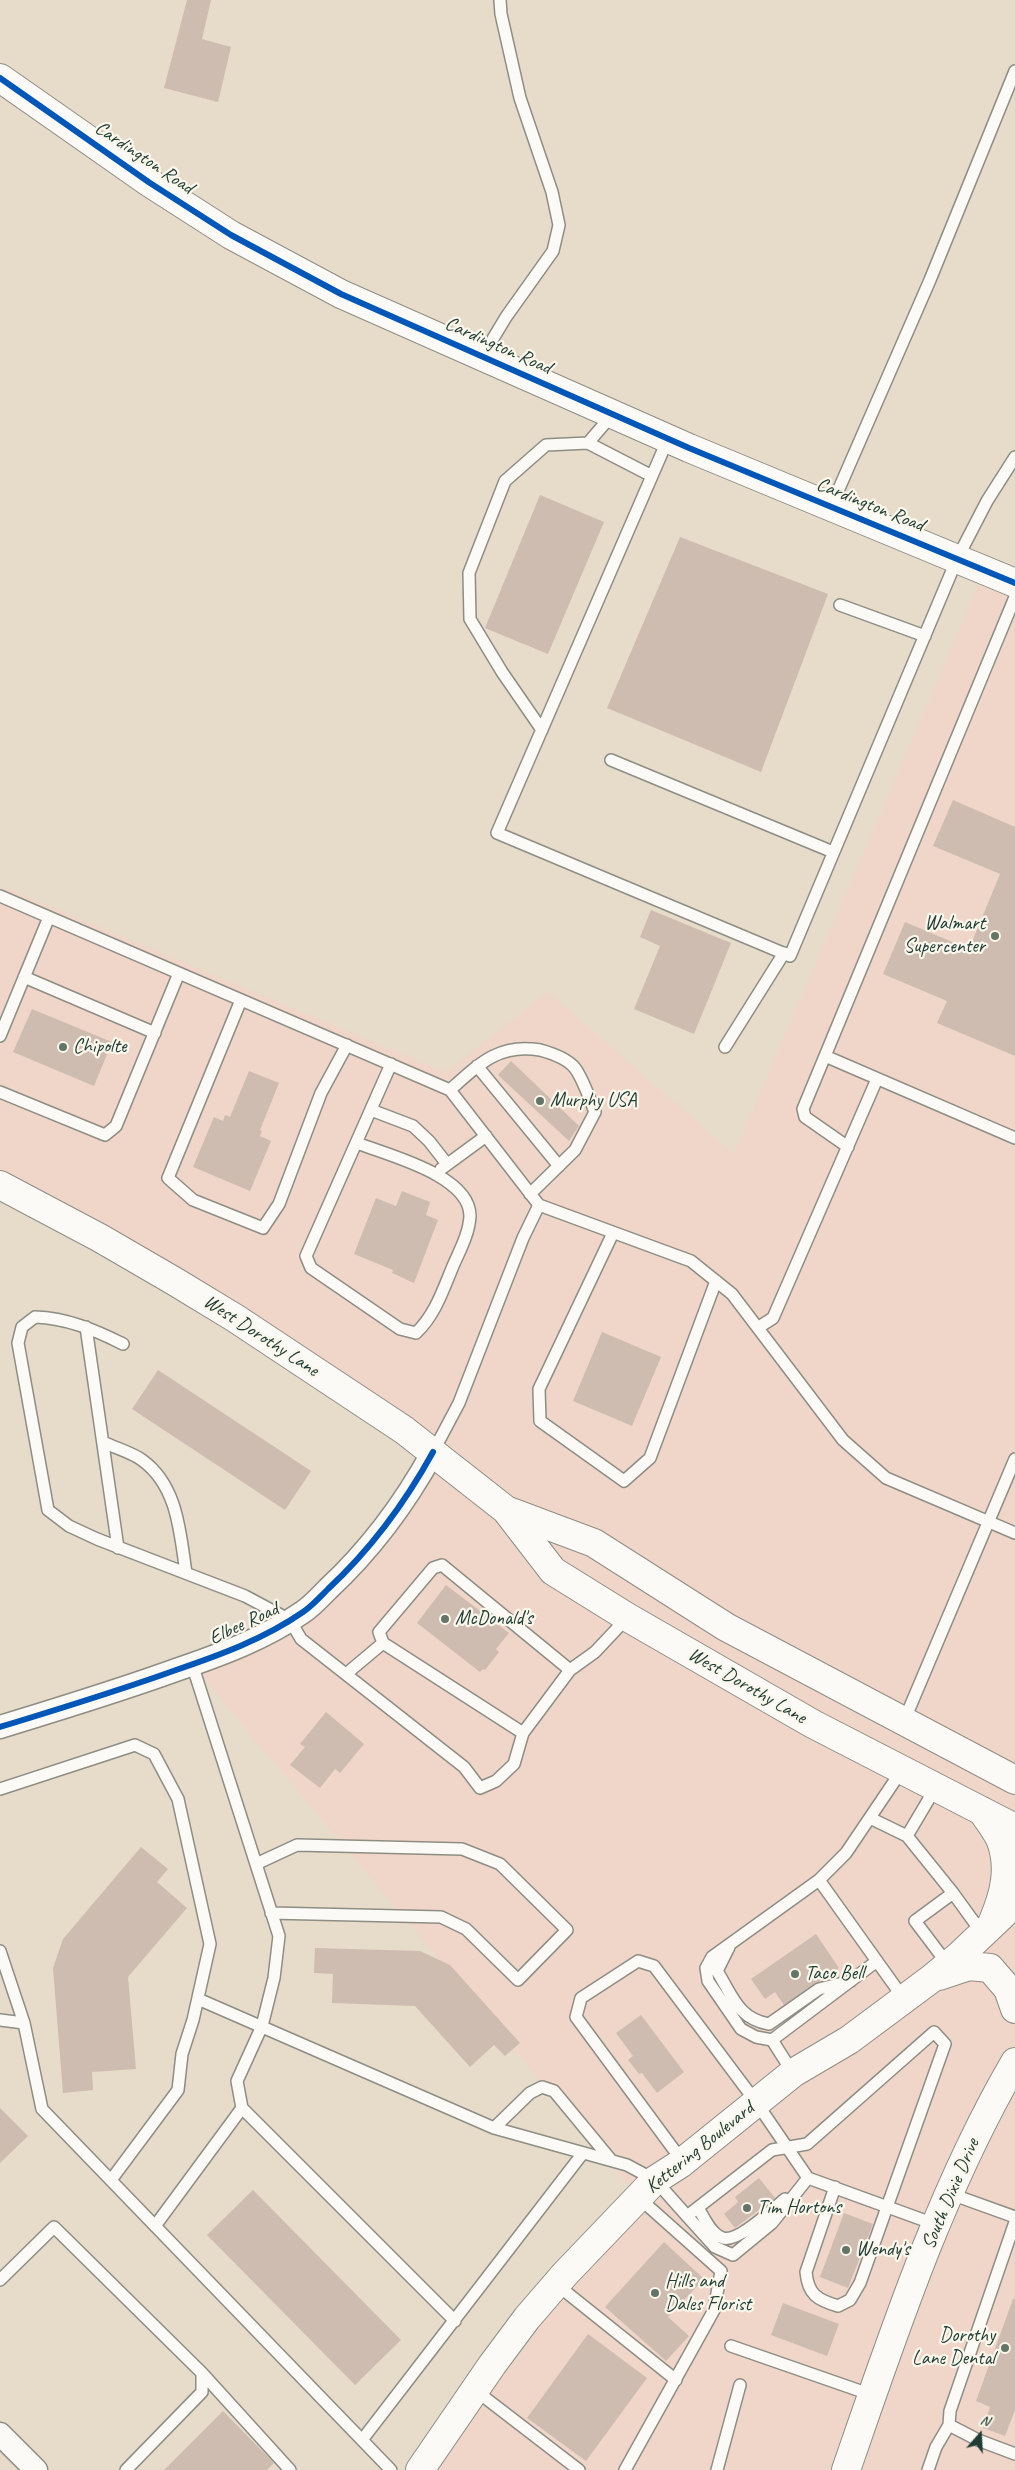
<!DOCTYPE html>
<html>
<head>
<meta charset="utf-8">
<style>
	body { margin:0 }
	#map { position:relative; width:1015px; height:2470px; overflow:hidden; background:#e7dbca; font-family:Caveat,sans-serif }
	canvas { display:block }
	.north { position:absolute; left:955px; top:2410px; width:50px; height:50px; -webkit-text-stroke:4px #fbf7ec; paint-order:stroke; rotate:19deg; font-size:14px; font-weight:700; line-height:20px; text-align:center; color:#1f3d34 }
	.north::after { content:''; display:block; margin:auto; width:18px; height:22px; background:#1f3d34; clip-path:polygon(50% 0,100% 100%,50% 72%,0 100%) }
</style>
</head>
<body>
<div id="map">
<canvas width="1015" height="2470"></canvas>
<div class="north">N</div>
</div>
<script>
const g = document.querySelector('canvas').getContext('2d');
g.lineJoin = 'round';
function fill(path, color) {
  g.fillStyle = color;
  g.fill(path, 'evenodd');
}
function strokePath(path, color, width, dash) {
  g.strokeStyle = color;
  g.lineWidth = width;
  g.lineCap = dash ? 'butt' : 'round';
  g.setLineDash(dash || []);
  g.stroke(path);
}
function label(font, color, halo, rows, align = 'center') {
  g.font = font + ' Caveat,sans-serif';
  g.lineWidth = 4.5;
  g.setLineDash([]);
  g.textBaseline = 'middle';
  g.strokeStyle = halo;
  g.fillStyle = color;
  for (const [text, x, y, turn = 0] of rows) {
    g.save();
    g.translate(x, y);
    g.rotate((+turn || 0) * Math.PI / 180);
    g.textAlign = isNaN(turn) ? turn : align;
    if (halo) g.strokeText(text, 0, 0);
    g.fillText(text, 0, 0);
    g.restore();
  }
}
const built = new Path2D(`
	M985,570L1015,584V2470H421L639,2198L192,1664L290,1620L432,1452L0,1189V901L6,888L446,1072L548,992L734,1154Z`);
const building = new Path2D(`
	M187,0H211L202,39L231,47L218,102L164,88Z
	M540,495L604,522L548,654L485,628Z
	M680,537L828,594L761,772L607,708Z
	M953,800L1015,827V1056L937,1023L947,1001L883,974L905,922L969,949L1000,874L933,846Z
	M651,910L731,943L694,1034L634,1009L660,946L640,937Z
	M32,1009L112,1042L94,1086L13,1052Z
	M511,1061L579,1126L569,1141L498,1075Z
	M249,1071L279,1083L260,1130L262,1131L260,1136L271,1141L250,1191L193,1167L214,1117L223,1121L225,1115L230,1117Z
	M402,1191L430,1202L426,1215L438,1220L414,1283L392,1273L393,1270L354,1254L376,1198L396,1206Z
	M602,1332L661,1357L632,1426L573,1401Z
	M158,1370L311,1471L285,1510L132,1409Z
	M446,1585L509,1633L496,1649L499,1652L485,1670L483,1669L480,1672L417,1623Z
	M326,1712L364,1744L340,1773L335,1769L320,1788L290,1765L305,1747L300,1744Z
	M141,1847L168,1869L157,1882L187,1908L128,1977L136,2069L92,2072L93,2090L63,2093L53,1968L63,1939Z
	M816,1934L839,1968L784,2005L775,1992L765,1999L751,1979Z
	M315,1948L420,1951L450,1965L520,2043L505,2056L494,2045L470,2067L415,2006L332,2003L333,1974L314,1973Z
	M641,2015L684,2072L657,2093L642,2073L639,2074L628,2060L633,2056L616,2033Z
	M0,2108L28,2136L0,2163Z
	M759,2178L775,2198L735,2228L724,2214L738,2202L735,2197Z
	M253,2190L401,2340L355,2385L207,2235Z
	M844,2213L873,2224L848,2288L820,2277Z
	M664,2242L704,2279L668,2317L689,2336L666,2361L605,2307Z
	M1013,2299H1015V2410L1005,2436L983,2428L990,2407L976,2401Z
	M783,2303L839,2324L827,2356L771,2335Z
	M588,2334L647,2378L586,2461L527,2418Z
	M223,2411L274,2463L267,2470H164Z`);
const service = new Path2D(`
	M482,357L506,317L553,251L559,225L552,192L520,98L501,14L500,0
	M668,439L497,833L790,956L957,559L987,501L1015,457
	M588,443L652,476
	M831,507L930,280L1015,71
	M1015,597L825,1056L1015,1138
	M840,605L925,636
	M542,730L502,672L470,619L469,573L505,481L546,445L588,443L612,415
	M611,760L833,852
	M0,896L450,1090L539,1205
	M24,977L155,1033
	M241,1000L168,1178L193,1200L263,1228L279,1204L321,1093L347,1045
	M0,1036L49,917
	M725,1047L784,953
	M825,1056L803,1109L805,1117L848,1147
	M477,1066L559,1166
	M450,1090C479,1064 499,1043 540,1050C551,1053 566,1058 574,1067C582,1076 590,1100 595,1112L575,1150L530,1194
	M0,1092L105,1135L116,1126L179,973
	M371,1110L413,1126L429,1141L447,1164
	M357,1143C387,1155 470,1175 470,1216C469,1234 460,1250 453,1266C443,1290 435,1315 416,1333L400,1329L311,1268L306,1256L391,1064
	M441,1169L486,1136
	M613,1233L539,1389L540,1421L624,1481L650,1458L716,1281
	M86,1327L118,1548
	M759,1327L773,1318L877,1079
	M123,1344C95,1330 67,1318 35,1317L22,1327L18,1343L48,1510L69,1526L97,1539L245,1596L290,1620L301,1639L464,1767L480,1788L496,1781L514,1764L523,1733L570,1670L595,1652L627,1618
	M103,1442C115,1448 131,1452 142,1460C178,1486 180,1533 186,1573
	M433,1452L459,1403L523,1238L539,1205L691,1261L732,1294L843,1440L886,1478L1015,1533
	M192,1664L279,1936L274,1978L262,2026L237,2081L242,2108L455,2321
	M346,1674L383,1643
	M904,1721L1015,1459
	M523,1733L383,1643L379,1632L433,1568L442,1565L570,1670
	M902,1770L846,1853L819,1880L904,1999
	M0,1789L135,1745L154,1754L178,1799L210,1944L193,2020L182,2054L178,2090L111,2180
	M870,1818L907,1836L936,1787
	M907,1836L953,1893
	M256,1864L297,1845L462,1849L500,1864L567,1930L518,1980L466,1929L441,1917L271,1913
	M729,1947L717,1971C732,1995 738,2019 769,2024L819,1989L851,1981
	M0,1951L24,2023L42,2109L391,2470
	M949,1966L915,1921L953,1893L982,1933
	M198,1999L494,2128L627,2165L655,2180L687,2216L772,2150L807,2144L934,2032L945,2044L860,2283L850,2300L838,2306C818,2300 808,2295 806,2272L835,2187
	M0,2020L24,2023
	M772,2040L877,1961
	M793,2073L772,2040L756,2037L741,2029L708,1981L706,1968L712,1957L819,1880
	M494,2128L530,2093L542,2087L554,2091L611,2160
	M683,2162L576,2017L581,1998L638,1961L654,1966L756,2102L808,2178L937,2225
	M951,2194L1015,2217
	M698,2208C704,2217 711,2235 723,2238C738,2243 773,2209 785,2199
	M687,2216L715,2247L733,2255L772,2223L808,2178
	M1015,2222L950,2411L949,2425L978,2440L1015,2454
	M155,2226L242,2108
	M0,2280L54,2227L202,2373V2392L126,2470
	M556,2284L676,2380
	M731,2346L872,2395
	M202,2373L290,2470
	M475,2390L579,2470
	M362,2440L583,2153
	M625,2470L714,2310L721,2271L639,2198
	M717,2470L740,2385
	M928,2470L936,2447L949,2425`);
const minor = new Path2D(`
	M0,1727C59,1709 118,1691 176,1670C220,1655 264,1639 303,1612C312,1606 320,1597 328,1589C371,1549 405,1503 433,1452
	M0,2434L36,2470`);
const tertiary = new Path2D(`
	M0,78L150,183L231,235L341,294L689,448L1015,583`);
const primary = new Path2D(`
	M0,1185L100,1238L174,1281L235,1318L404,1430L506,1510L553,1571L627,1617L813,1724L1015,1828
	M506,1510L594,1543L726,1627L1015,1780
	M982,1811C988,1820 997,1831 1001,1841C1011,1869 1004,1895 993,1921
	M939,1976L969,1966L990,1968L1008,1989L1015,2009
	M420,2470L492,2365L527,2318L565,2274L655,2180L680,2164L793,2073L849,2040L931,1979L960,1955L1015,1903
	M846,2470C894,2332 941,2189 1015,2062`);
const cycleway = new Path2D(`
	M0,78L150,183L231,235L341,294L689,448L1015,583
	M0,1727C59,1709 118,1691 176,1670C220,1655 264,1639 303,1612C312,1606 320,1597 328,1589C371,1549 405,1503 433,1452`);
const markers = [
	[995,936,5,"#657468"],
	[63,1047,5,"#657468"],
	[540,1101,5,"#657468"],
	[445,1619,5,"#657468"],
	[795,1974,5,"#657468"],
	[747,2208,5,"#657468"],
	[846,2250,5,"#657468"],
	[655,2293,5,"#657468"],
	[1005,2348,5,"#657468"]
];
const streetNames = [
	["Cardington Road",144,158,34],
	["Cardington Road",498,346,24],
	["Cardington Road",870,505,22],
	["West Dorothy Lane",261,1336,33],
	["Elbee Road",244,1624,-25],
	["West Dorothy Lane",747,1686,30],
	["Kettering Boulevard",700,2148,-39],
	["South Dixie Drive",951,2194,-67]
];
const poiNames = [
	["Walmart",985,924,"right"],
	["Supercenter",985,947,"right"],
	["Chipolte",73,1047],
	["Murphy USA",550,1101],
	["McDonald's",455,1619],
	["Taco Bell",805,1974],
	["Tim Hortons",757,2208],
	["Wendy's",856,2250],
	["Hills and",665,2282],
	["Dales Florist",665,2305],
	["Dorothy",995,2336,"right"],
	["Lane Dental",995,2359,"right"]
];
fill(built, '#f0d6c8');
fill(building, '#cebcb1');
strokePath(service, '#8e8d84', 14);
strokePath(minor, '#8e8d84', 25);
strokePath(tertiary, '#8e8d84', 30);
strokePath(primary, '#8e8d84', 30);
strokePath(service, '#fbfaf7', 11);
strokePath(minor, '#fbfaf7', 22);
strokePath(tertiary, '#fbfaf7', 28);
strokePath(primary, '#fbfaf7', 28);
strokePath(cycleway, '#0057b8', 6);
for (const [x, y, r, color] of markers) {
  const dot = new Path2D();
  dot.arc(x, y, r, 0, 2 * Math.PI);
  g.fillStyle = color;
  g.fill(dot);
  strokePath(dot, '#fbf7ec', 2);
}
label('20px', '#1f3d34', '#fbf7ec', streetNames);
label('20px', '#1f3d34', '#fbf7ec', poiNames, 'left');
</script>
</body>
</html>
